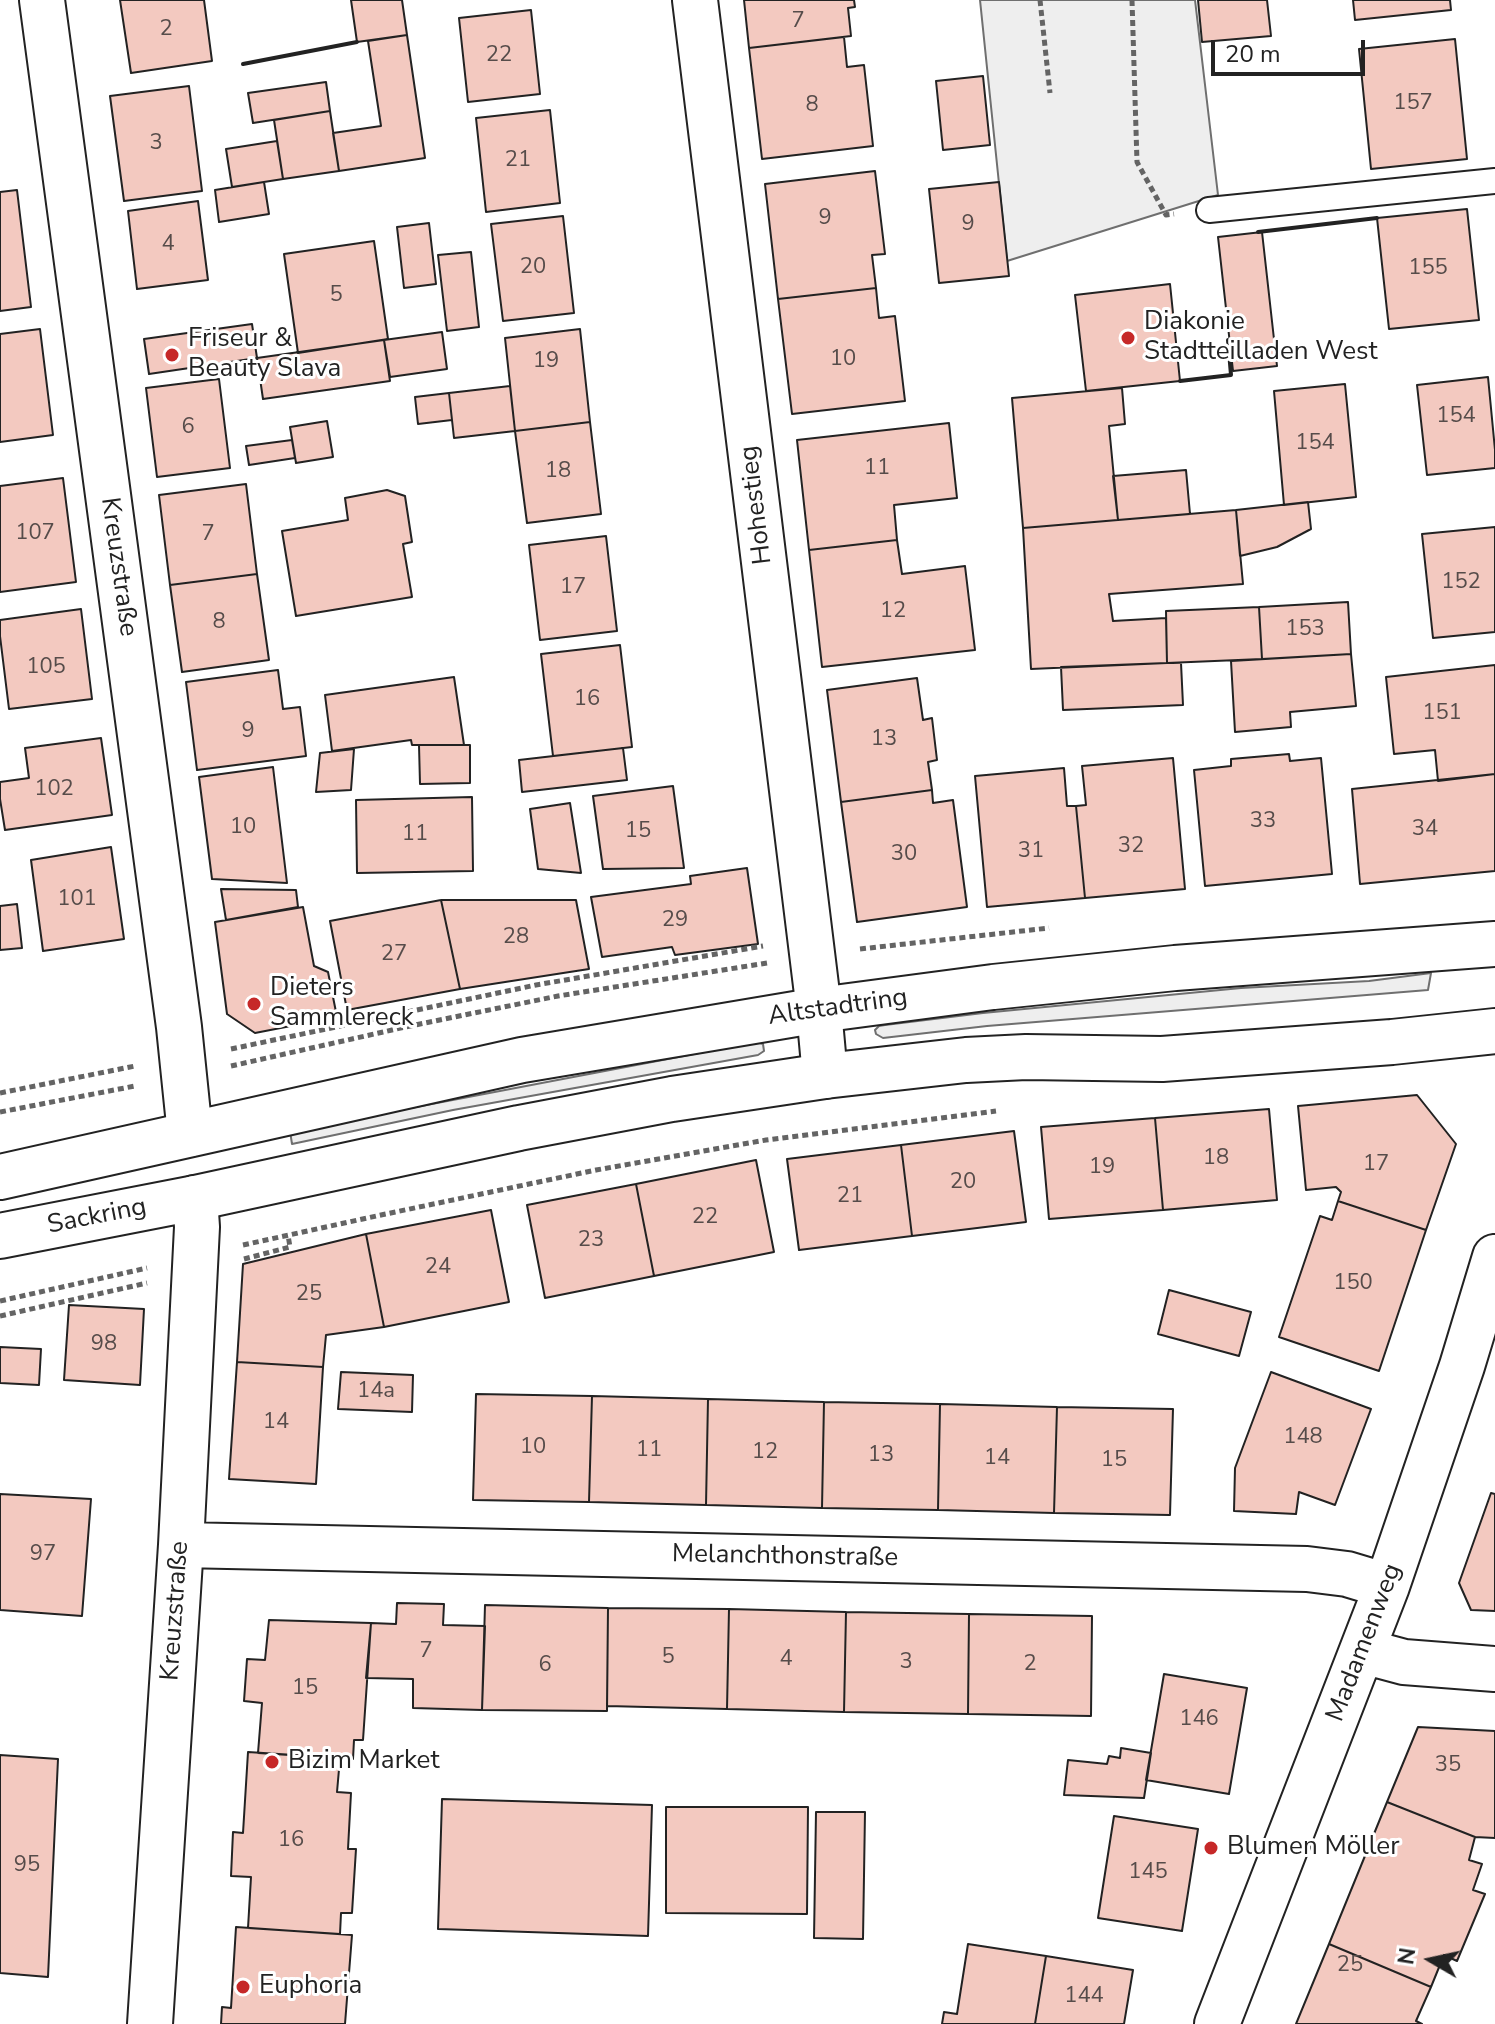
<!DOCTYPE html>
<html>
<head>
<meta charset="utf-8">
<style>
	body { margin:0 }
	#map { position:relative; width:1495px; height:2024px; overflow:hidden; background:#fff; font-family:"Nunito Sans",sans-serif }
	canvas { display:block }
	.north { position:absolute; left:1391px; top:1920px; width:80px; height:80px; -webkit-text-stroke:6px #fff; paint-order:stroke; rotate:279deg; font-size:22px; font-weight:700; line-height:32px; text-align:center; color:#222 }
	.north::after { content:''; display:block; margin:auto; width:28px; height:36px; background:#222; clip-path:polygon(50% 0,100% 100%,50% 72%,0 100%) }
	.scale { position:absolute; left:1211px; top:40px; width:154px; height:36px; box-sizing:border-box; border:4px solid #222; border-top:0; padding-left:10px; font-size:24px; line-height:28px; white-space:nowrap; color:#222; -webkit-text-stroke:6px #fff; paint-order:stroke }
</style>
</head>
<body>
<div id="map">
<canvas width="1495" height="2024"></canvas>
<div class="north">N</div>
<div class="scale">20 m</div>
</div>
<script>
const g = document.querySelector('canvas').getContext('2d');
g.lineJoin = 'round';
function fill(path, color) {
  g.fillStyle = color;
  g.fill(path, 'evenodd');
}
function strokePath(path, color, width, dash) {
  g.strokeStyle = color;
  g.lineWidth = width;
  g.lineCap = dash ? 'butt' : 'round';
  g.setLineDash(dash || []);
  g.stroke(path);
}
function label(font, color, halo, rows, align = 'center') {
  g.font = font + ' "Nunito Sans",sans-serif';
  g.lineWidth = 6;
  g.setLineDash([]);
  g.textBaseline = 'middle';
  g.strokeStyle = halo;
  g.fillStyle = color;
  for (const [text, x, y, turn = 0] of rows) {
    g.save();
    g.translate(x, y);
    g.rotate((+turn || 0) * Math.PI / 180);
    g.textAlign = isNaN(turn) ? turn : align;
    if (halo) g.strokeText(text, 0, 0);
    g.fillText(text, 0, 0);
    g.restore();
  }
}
const green = new Path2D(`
	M980,0H1195L1218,195L1007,261Z
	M1431,973L1428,990L987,1026L883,1038L876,1034L875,1030L879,1026L885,1025L983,1013L1241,988L1369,981Z
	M757,1042L763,1044L764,1051L758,1055L453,1110L292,1144L290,1131Z`);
const building = new Path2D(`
	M120,0H204L212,61L131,73Z
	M351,0H402L407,35L357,42Z
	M744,0H854L855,7L848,8L851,36L749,48Z
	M1198,0H1267L1271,36L1202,42Z
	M1353,0H1450L1451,10L1355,20Z
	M531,10L540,94L468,102L459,18Z
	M407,35L425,158L339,171L333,133L381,126L368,41Z
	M844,37L847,67L864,65L873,146L762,159L749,48Z
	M1455,39L1467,159L1371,169L1359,49Z
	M983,76L990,145L943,150L936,81Z
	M326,82L330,111L253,123L248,93Z
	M189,86L202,191L124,201L110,96Z
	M550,110L560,203L486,212L476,118Z
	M330,111L339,171L283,179L274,120Z
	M277,141L283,179L232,187L226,149Z
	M875,171L885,254L872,255L876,288L778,299L765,184Z
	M264,182L269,214L219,222L215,190Z
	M999,182L1009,276L939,283L929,189Z
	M17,190L31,307L0,311V192Z
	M198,201L208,280L137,289L128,211Z
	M1467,209L1479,320L1389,329L1377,218Z
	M563,216L574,313L503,321L491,224Z
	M429,223L436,284L404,288L397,227Z
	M1262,232L1277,366L1233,371L1218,237Z
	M374,241L388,339L298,353L284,254Z
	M471,252L479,327L447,331L438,255Z
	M1170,284L1180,381L1086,391L1075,295Z
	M876,288L879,318L895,316L905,401L792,414L778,299Z
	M252,324L257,358L149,374L144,339Z
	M40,329L53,435L0,442V334Z
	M580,329L590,422L515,431L505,338Z
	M442,332L447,369L390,377L384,340Z
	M384,340L390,381L263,399L257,358Z
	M1488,377L1495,450V468L1427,475L1417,385Z
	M219,379L230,468L157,477L146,388Z
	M1345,384L1356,497L1284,505L1274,391Z
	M510,386L515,431L454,438L449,393Z
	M1122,388L1125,424L1109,426L1118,520L1023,528L1012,398Z
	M449,393L452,420L418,424L415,397Z
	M327,421L333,457L296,463L290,427Z
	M590,422L601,514L527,523L515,431Z
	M949,423L957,498L894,505L897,540L809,550L797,440Z
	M292,440L295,458L249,465L246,446Z
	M1186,470L1190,514L1118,520L1113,476Z
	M63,478L76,582L0,592V486Z
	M246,484L257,574L170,585L159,495Z
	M387,490L405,496L412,542L403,544L412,597L296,616L282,531L348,520L345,498Z
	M1308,502L1311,529L1277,547L1240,556L1236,510Z
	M1236,510L1243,584L1109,594L1113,621L1166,618L1167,663L1031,669L1023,528Z
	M1495,527V632L1433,638L1422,534Z
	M606,536L617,631L540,640L529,545Z
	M897,540L902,574L965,566L975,650L822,667L809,550Z
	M257,574L269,660L182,672L170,585Z
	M1348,602L1351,654L1262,659L1259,607Z
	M1259,607L1262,659L1167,663L1166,611Z
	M81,609L92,699L9,709L0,636V620Z
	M620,645L632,747L553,756L541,654Z
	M1351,654L1356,706L1290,712L1291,727L1235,732L1231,661Z
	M1167,663H1181L1183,705L1063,710L1061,667Z
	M1495,665V774L1438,781L1435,750L1394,754L1386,677Z
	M278,670L283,709L300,707L306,756L197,770L186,682Z
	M454,677L464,745H412L411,740L332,751L325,695Z
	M917,678L923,720L932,718L937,760L928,762L932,790L841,802L827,690Z
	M101,738L112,815L5,830L0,799V782L29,778L25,748Z
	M419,745H470V783L420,784Z
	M623,748L627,780L522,792L519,760Z
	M354,749L351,790L316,792L320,753Z
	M1289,754L1290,761L1321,758L1332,874L1205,886L1194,770L1231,766V759Z
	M1173,758L1185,889L1085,898L1076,806L1086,805L1082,766Z
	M273,767L287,883L212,879L199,777Z
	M1064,768L1067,806H1076L1085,898L987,907L975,776Z
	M1495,774V871L1360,884L1352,789Z
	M673,786L684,868L603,869L593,796Z
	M932,790L933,803L953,800L967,907L857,922L841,802Z
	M472,797L473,871L357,873L356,800Z
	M570,803L581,873L538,869L530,809Z
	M111,847L124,939L43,951L31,860Z
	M747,868L758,944L675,955L672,947L602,957L591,897L691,884L690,876Z
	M221,889L296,890L298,907L226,920Z
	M441,900L460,989L347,1010L330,921Z
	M441,900H576L589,969L460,989Z
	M17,904L22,948L0,950V906Z
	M303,907L314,966L328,972L337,1017L255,1033L227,1014L215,922Z
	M1417,1095L1456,1144L1426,1230L1338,1201L1341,1192L1336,1187L1306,1190L1298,1106Z
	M1269,1109L1277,1200L1163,1210L1155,1118Z
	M1155,1118L1163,1210L1049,1219L1041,1127Z
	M1014,1131L1026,1222L912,1236L901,1145Z
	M901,1145L912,1236L799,1250L787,1159Z
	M756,1160L774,1252L654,1276L636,1184Z
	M636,1184L654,1276L545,1298L527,1205Z
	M1338,1201L1426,1230L1379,1371L1279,1337L1320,1216L1332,1220Z
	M491,1210L509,1302L384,1327L366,1234Z
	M366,1234L384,1327L326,1335L323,1367L237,1362L243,1264Z
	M1169,1290L1251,1312L1239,1356L1158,1334Z
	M69,1305L144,1309L140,1385L64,1380Z
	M0,1347L41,1349L39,1385L0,1383Z
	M237,1362L323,1367L316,1484L229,1479Z
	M341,1372L413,1375L412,1412L338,1409Z
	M1271,1372L1371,1409L1335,1505L1299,1492L1296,1514L1234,1511L1235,1468Z
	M476,1394L592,1396L589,1502L473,1500Z
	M592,1396L708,1399L706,1505L589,1502Z
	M708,1399L824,1402L822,1508L706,1505Z
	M824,1402L940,1404L938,1510L822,1508Z
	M940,1404L1057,1407L1054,1513L938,1510Z
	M1057,1407L1173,1409L1170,1515L1054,1513Z
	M1491,1493L1495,1494V1611L1471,1610L1459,1583Z
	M0,1494L91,1499L82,1616L0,1610Z
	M397,1603L444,1604L443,1625L485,1626L482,1710L413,1708V1679L366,1678L371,1623L396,1624Z
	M485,1605L608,1608L607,1711L482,1710Z
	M608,1608L729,1609L727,1709L607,1706Z
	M729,1609L846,1612L844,1712L727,1709Z
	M846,1612L969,1614L968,1714L844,1712Z
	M969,1614L1092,1616L1091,1716L968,1714Z
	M269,1620L371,1623L363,1740H354L353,1759L258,1753L262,1703L244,1701L247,1659L265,1660Z
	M1164,1674L1247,1688L1229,1794L1146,1780Z
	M1418,1727L1495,1731V1838L1475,1837L1387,1802Z
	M1121,1748L1151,1753L1144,1798L1064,1795L1068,1760L1107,1764L1109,1756L1120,1758Z
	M248,1752L340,1758L337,1792L351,1793L348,1849H356L352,1913H341L340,1934L248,1928L251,1877L231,1876L233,1832L243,1833Z
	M0,1755L58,1759L48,1977L0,1973Z
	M442,1799L652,1805L648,1936L438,1929Z
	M1387,1802L1475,1837L1469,1860L1482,1864L1473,1890L1485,1894L1457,1961L1444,1955L1431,1987L1329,1944Z
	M666,1807H808L807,1914L666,1913Z
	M816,1812H865L863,1939L814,1938Z
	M1114,1816L1198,1829L1182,1931L1098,1918Z
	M236,1927L352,1935L345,2024H221L222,2007L231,2008Z
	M968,1944L1046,1956L1035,2024H942L944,2012L957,2014Z
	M1329,1944L1431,1987L1416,2021L1422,2024H1296Z
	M1046,1956L1133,1970L1124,2024H1035Z`);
const path = new Path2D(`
	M1040,0L1050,93
	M1132,0L1137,162L1166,215L1174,214
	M860,949L1049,928
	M231,1049L536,985L763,946
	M231,1066L410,1026L558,996L767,963
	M0,1093L135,1066
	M0,1112L135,1086
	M243,1245L381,1215L596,1170L766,1140L996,1111
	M244,1259L290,1247L288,1235
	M0,1301L147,1268
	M0,1316L147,1283`);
const lane = new Path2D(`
	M1209,210L1495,181`);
const street = new Path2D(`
	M42,0L179,1027L190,1134
	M695,0L819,1010L825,1076
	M181,1545L1307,1569L1347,1574L1387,1586
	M1363,1651L1404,1662L1495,1669
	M150,2024L181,1545L197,1227L195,1198
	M1217,2024L1387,1586L1462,1366L1495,1257`);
const secondary = new Path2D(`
	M0,1177L522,1060L819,1010L993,987L1175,968L1495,944
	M0,1236L195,1198L519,1128L672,1099L825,1076L966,1060L1026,1057L1162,1059L1392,1042L1495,1031`);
const wall = new Path2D(`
	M243,64L357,42
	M1258,232L1377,218
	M1180,381L1231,375L1228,340`);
const markers = [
	[1128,338,8,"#c62828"],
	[172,355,8,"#c62828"],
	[254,1004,8,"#c62828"],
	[272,1762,8,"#c62828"],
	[1211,1848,8,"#c62828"],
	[243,1987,8,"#c62828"]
];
const numberNames = [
	["7",798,22],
	["2",166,30],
	["22",499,56],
	["157",1413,104],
	["8",812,106],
	["3",156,144],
	["21",518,161],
	["9",825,219],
	["9",968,225],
	["4",168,245],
	["20",533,268],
	["155",1428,269],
	["5",336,296],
	["10",843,360],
	["19",546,362],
	["154",1456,417],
	["6",188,428],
	["154",1315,444],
	["11",877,469],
	["18",558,472],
	["107",35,534],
	["7",208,535],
	["152",1461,583],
	["17",573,588],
	["12",893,612],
	["8",219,623],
	["153",1305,630],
	["105",46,668],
	["16",587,700],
	["151",1442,714],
	["9",248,732],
	["13",884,740],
	["102",54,790],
	["33",1263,822],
	["10",243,828],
	["34",1425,830],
	["15",638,832],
	["11",415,835],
	["32",1131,847],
	["31",1031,852],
	["30",904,855],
	["101",77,900],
	["29",675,921],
	["28",516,938],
	["27",394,955],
	["18",1216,1159],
	["17",1376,1165],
	["19",1102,1168],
	["20",963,1183],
	["21",850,1197],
	["22",705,1218],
	["23",591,1241],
	["24",438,1268],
	["150",1353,1284],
	["25",309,1295],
	["98",104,1345],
	["14a",376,1392],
	["14",276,1423],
	["148",1303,1438],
	["10",533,1448],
	["11",649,1451],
	["12",765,1453],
	["13",881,1456],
	["14",997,1459],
	["15",1114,1461],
	["97",43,1555],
	["7",426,1652],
	["5",668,1658],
	["4",786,1660],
	["3",906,1663],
	["2",1030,1665],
	["6",545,1666],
	["15",305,1689],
	["146",1199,1720],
	["35",1448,1766],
	["16",291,1841],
	["95",27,1866],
	["145",1148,1873],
	["25",1350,1966],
	["144",1084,1997]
];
const poiNames = [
	["Diakonie",1144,323],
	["Stadtteilladen West",1144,353],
	["Friseur &",188,340],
	["Beauty Slava",188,370],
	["Dieters",270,989],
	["Sammlereck",270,1019],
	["Bizim Market",288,1762],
	["Blumen Möller",1227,1848],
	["Euphoria",259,1987]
];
const streetNames = [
	["Hohestieg",757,505,-97],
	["Kreuzstraße",118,567,82],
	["Altstadtring",838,1008,-8],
	["Sackring",97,1217,-11],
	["Melanchthonstraße",785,1557,1],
	["Kreuzstraße",176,1611,-86],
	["Madamenweg",1365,1643,-69]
];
fill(green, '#eee');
strokePath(green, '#6f6f6f', 2);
fill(building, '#f3c9c0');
strokePath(building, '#222', 2);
strokePath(lane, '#222', 28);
strokePath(street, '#222', 48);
strokePath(secondary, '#222', 48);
strokePath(path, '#646464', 5, [6, 4]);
strokePath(lane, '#fff', 24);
strokePath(street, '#fff', 44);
strokePath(secondary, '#fff', 44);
strokePath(wall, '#222', 4);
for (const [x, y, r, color] of markers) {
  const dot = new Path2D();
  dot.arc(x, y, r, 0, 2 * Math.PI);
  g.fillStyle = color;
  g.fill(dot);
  strokePath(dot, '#fff', 3);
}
label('22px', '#564c4a', null, numberNames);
label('26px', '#222', '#fff', poiNames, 'left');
label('26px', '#222', '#fff', streetNames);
</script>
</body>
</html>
